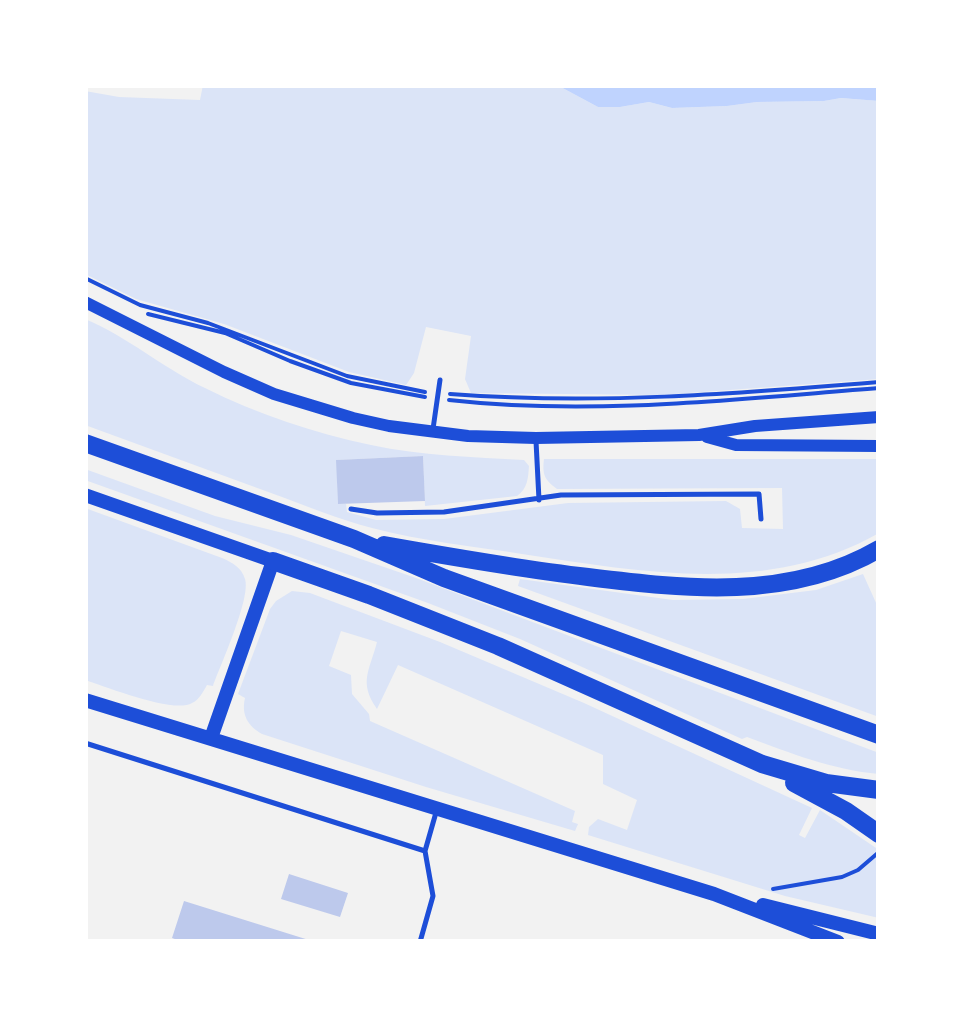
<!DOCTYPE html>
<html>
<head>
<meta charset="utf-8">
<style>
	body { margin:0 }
	#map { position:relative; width:964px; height:1027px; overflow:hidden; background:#f2f2f2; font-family:"Times New Roman",serif }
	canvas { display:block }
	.frame { position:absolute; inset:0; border:88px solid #fff; pointer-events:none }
</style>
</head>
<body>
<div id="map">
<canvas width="964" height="1027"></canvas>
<div class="frame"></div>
</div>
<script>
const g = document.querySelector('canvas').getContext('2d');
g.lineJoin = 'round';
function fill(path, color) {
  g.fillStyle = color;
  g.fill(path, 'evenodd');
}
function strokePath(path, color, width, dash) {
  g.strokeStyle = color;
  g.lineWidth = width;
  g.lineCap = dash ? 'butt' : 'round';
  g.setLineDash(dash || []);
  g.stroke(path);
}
const green = new Path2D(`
	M203,85H557L598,107H620L649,102L672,108L727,106L757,102L824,101L841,98L879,101V379L661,395L471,393L465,379L471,336L426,327L414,373L406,385L349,372L224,324L136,299L85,274V91L119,97L200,100Z
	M85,319C128,337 163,368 205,388C257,414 314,433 371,445C422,456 473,457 524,460L529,466C528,478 528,488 517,496L425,506L423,456L337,460L338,504H346L347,512L376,520L444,519L568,503L726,501L740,509L742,528L783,529L782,488L557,489C545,480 542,475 544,459H879V533C768,596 642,572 522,554C472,546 421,541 372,528C338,519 304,505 271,493C209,470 147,448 85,425Z
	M85,469L215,516L291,535L416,578L879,753V774C833,770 790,753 747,737L742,739L520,639L428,603L85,480Z
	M85,508L222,558C233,563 241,567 245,579C251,598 221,664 213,686L207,685C203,692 199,700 192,703C174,714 107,687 85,680Z
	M863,574L877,605H879V717L518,586L520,579L673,600L743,599L816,590Z
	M292,591L310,593L440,642L584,703L812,808L799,835L805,838L820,810L879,850V918L785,896L588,835L589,827L598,819L627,830L637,800L603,784V755L398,665L377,709C358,682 370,670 377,642L341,631L329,666L351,675L352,694L369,714L370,721L575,811L572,822L578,824L575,831L426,787L262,734C248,726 241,715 245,698L238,694L270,609L276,601Z`);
const water = new Path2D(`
	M557,85H879V101L841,98L824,101L757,102L727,106L672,108L649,102L620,107H598Z`);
const building = new Path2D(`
	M423,456L425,501L338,504L336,460Z
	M289,874L348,893L340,917L281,899Z
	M184,901L312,941V942H183L172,938Z`);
const path = new Path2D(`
	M85,278L140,305L208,323L347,376L425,392
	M148,314L225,333L290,361L351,383L425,397
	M450,394C596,405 733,394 879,382
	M449,400C591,416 737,399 879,388
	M773,889L842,877L858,870L879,852`);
const service = new Path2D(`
	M433,429L440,380
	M536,441L539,500
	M351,509L377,513L444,512L561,495L759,494L761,519
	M85,743L425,851
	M420,942L433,896L425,851L437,809`);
const tertiary = new Path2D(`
	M85,302L224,372L274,394L353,418L389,426L468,436L536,438L699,435L755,426L879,417
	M707,437L736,445L879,446`);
const secondary = new Path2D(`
	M85,495L273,561L211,738
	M85,700L714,894L838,942
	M763,905L879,934`);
const motorway = new Path2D(`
	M85,443L354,539L444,578L879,735
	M384,545C452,557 520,569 588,577C685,589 790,601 879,549
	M273,561L369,595L498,646L762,764L826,783L879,790
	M794,783L846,811L879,834`);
fill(green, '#dbe4f7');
fill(water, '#bfd3fe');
fill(building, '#bdc9ec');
strokePath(path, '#1d4ed8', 4);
strokePath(service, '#1d4ed8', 5);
strokePath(tertiary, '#1d4ed8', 12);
strokePath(secondary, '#1d4ed8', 14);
strokePath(motorway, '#1d4ed8', 18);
</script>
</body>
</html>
